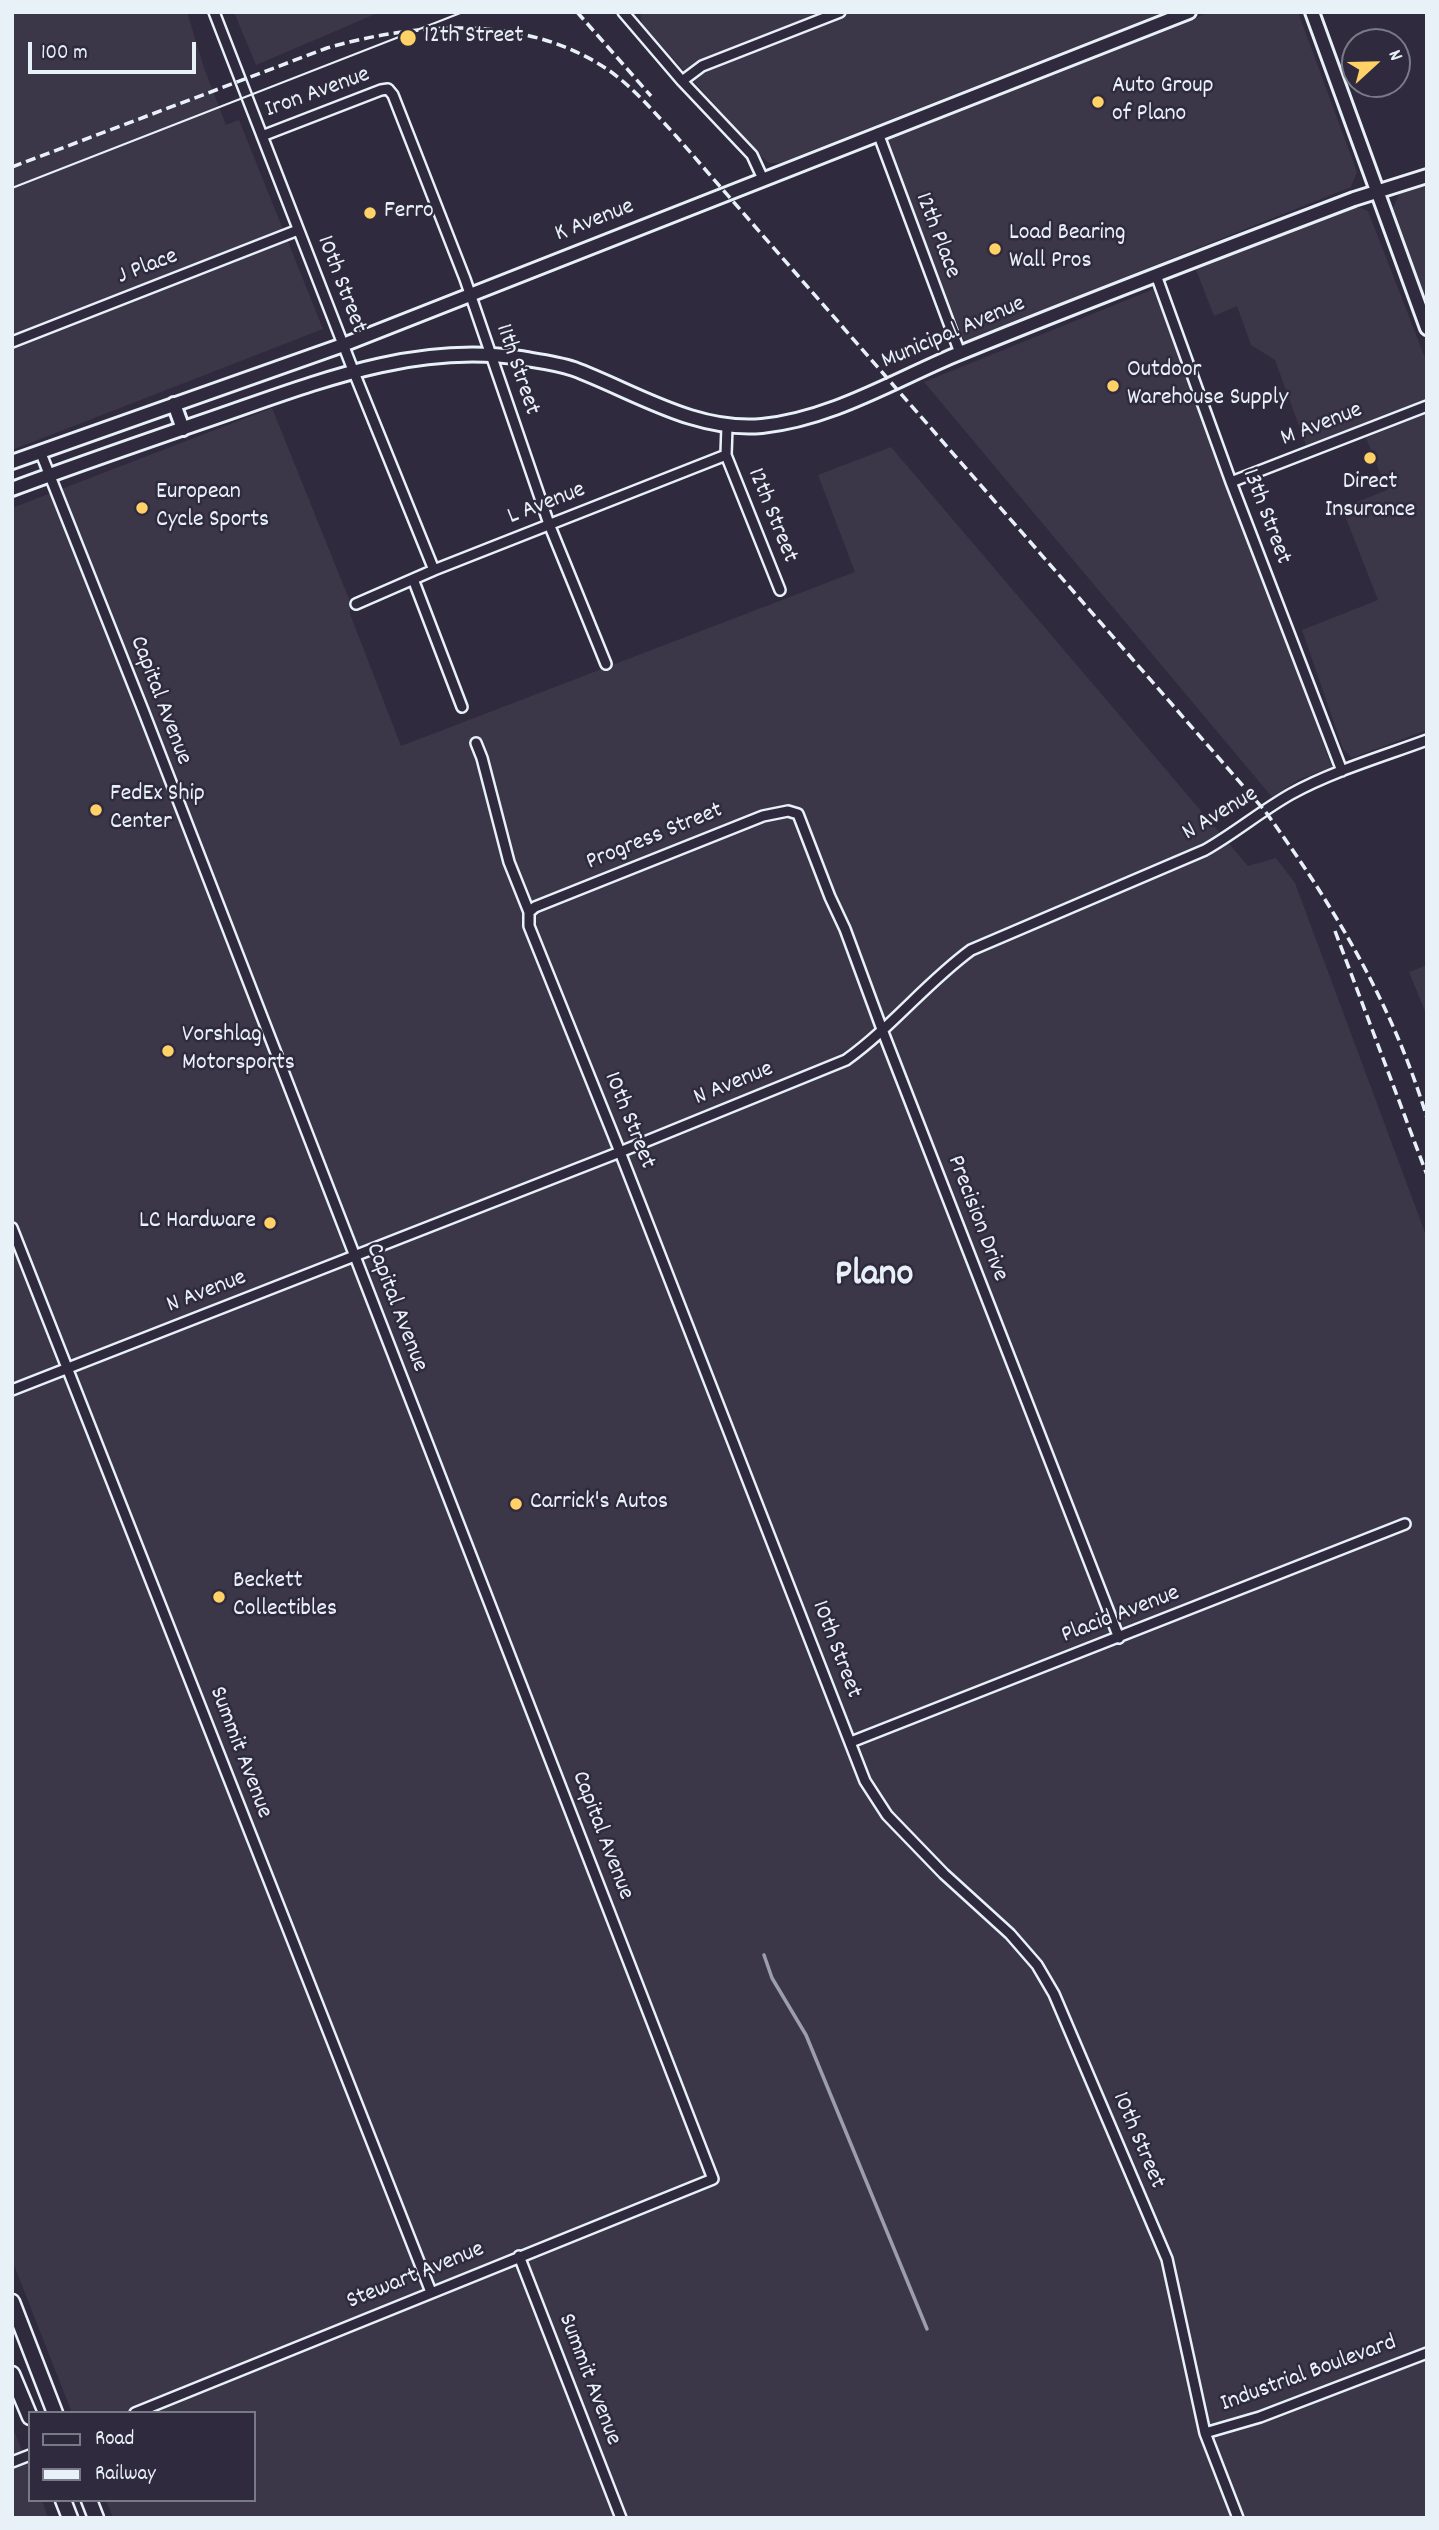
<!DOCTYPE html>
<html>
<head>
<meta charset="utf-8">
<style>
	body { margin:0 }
	#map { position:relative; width:1439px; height:2530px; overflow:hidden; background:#2f2a3d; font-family:Dekko,sans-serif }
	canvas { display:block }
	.frame { position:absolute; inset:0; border:14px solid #e8f1f8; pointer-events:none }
	.legend { position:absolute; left:28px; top:2411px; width:228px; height:91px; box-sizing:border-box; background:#2f2a3d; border:2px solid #797a88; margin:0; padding:9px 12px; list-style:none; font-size:21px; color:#e8f1f8 }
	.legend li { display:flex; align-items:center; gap:14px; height:35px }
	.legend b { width:35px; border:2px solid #797a88 }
	.north { position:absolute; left:1341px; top:28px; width:70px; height:70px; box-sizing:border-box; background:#2f2a3d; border:2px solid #797a88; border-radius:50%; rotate:68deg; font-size:19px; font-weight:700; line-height:28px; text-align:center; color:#e8f1f8 }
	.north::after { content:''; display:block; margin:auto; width:24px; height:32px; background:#ffd166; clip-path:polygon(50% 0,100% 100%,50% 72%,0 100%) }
	.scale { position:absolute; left:28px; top:42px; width:168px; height:32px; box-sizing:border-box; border:4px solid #e8f1f8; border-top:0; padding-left:9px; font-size:21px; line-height:24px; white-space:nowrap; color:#e8f1f8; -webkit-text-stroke:5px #2f2a3d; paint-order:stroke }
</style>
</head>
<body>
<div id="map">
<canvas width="1439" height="2530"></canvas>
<div class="frame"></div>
<ul class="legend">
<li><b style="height:9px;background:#2f2a3d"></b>Road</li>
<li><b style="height:9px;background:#e8f1f8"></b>Railway</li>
</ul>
<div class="north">N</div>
<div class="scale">100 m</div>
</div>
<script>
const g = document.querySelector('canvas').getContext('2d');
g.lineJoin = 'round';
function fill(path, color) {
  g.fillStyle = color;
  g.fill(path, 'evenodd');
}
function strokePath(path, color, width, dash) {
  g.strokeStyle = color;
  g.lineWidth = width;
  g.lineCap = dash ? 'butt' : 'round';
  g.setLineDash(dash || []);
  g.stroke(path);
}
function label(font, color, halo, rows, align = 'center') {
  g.font = font + ' Dekko,sans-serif';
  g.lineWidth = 5;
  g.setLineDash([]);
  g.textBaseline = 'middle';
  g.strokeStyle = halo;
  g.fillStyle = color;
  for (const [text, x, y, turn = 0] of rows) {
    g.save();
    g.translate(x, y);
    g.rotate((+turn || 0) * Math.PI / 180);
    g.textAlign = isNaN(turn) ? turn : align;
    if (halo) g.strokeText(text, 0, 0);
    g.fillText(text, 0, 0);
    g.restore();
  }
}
const built = new Path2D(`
	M12,12H187L204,68L226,125L239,120L323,329L12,450Z
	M234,12H380L256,65Z
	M640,12H1164L780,163H769L761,156L642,24Z
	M1210,12H1298L1357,172L1351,187L964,341L886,139Z
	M1427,185V302L1393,208L1400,192Z
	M1353,205L1368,211L1427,363V400L1306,445L1275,360L1251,345L1237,306L1214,316L1195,267Z
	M1154,289L1332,767L1298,780L1272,797L924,382Z
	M272,408L349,599L350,614L401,746L855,572L818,475L891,447L1248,866L1276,858L1295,883L1427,1238V2518H113L106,2500H254V2413H72L12,2260V508Z
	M1427,412V730L1352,758L1343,749L1302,630L1378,600L1342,508L1387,490L1366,438Z
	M1427,965V1016L1409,972Z
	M12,2426L30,2470V2500H42L48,2518H12Z`);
const stream = new Path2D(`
	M764,1955L772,1978L806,2035L927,2329`);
const minor = new Path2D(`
	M214,12L353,370L434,570
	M623,12L682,81L752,155L763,179
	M682,81L702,66L840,12
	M878,133L960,353
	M262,136L381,90L388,89L393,95L465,279L549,524L606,664
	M1156,275L1231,482L1342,771
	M12,342L298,230
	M40,451L143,710L713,2179L135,2413
	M726,455L780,590
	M1231,482L1427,406
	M413,579L462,707
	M356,604L434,570L726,455L727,426
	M476,743L482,758L509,862L529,912V926L620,1152L865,1781L887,1815L944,1874L1010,1934L1037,1965L1054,1994L1167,2259L1205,2433L1238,2518
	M529,912L535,907L763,816L788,811L798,814L830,897L845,929L883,1032L1119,1638
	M12,1228L431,2292
	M12,1390L620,1152L846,1060C892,1027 926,983 971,950L1205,850C1235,833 1261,811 1291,794C1333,771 1381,757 1427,740
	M851,1742L1405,1524
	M519,2256L621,2518
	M1205,2433L1260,2417L1427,2353
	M12,2462L30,2455`);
const secondary = new Path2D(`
	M1312,12L1427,328
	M174,404L183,429
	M12,462L343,345L1189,12
	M12,489C79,464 146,441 213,418C312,384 413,342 520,358C538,361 557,363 574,369C635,392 695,432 762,426C831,419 893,381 955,355C1072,307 1189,262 1307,217L1354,199L1427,176`);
const primary = new Path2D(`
	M12,2302L55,2413
	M12,2374L30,2417
	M63,2500L70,2518
	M89,2500L96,2518`);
const tram = new Path2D(`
	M12,188L463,12`);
const rail = new Path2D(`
	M577,12L651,96
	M12,167L327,48C418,22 524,14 607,69C633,87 654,112 676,136L1265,811C1334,906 1393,1005 1427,1118
	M1335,931L1427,1175`);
const markers = [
	[408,38,9,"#ffd166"],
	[1098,102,7,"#ffd166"],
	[370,213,7,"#ffd166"],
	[995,249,7,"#ffd166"],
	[1113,386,7,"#ffd166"],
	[1370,458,7,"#ffd166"],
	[142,508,7,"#ffd166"],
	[96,810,7,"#ffd166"],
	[168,1051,7,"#ffd166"],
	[270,1223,7,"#ffd166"],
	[516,1504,7,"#ffd166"],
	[219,1597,7,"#ffd166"]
];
const poiNames = [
	["12th Street",424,38],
	["Auto Group",1112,88],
	["of Plano",1112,116],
	["Ferro",384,213],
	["Load Bearing",1009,235],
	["Wall Pros",1009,263],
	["Outdoor",1127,372],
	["Warehouse Supply",1127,400],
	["Direct",1370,484,"center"],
	["Insurance",1370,512,"center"],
	["European",156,494],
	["Cycle Sports",156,522],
	["FedEx Ship",110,796],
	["Center",110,824],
	["Vorshlag",182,1037],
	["Motorsports",182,1065],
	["LC Hardware",256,1223,"right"],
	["Carrick's Autos",530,1504],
	["Beckett",233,1583],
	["Collectibles",233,1611]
];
const streetNames = [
	["Iron Avenue",318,94,-20],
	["K Avenue",595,222,-21],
	["12th Place",936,236,69],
	["J Place",148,268,-21],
	["10th Street",340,285,69],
	["Municipal Avenue",954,334,-23],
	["11th Street",516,370,71],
	["M Avenue",1322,426,-21],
	["L Avenue",547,505,-21],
	["12th Street",771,516,68],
	["13th Street",1265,517,69],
	["Capital Avenue",159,701,69],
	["N Avenue",1221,815,-31],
	["Progress Street",655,838,-22],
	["N Avenue",734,1085,-22],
	["10th Street",628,1121,68],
	["Precision Drive",976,1219,69],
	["N Avenue",207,1293,-21],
	["Capital Avenue",395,1308,69],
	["Placid Avenue",1121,1616,-21],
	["10th Street",835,1650,69],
	["Summit Avenue",239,1753,69],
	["Capital Avenue",601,1836,69],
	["10th Street",1137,2141,67],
	["Stewart Avenue",416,2277,-22],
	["Industrial Boulevard",1309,2375,-20],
	["Summit Avenue",588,2380,69]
];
const townNames = [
	["Plano",874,1278]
];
fill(built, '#3b3749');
strokePath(stream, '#9c9fab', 3.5);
strokePath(minor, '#e8f1f8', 14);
strokePath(secondary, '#e8f1f8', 18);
strokePath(primary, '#e8f1f8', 19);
strokePath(minor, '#2f2a3d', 9);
strokePath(secondary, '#2f2a3d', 12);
strokePath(primary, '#2f2a3d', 14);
strokePath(tram, '#e8f1f8', 2);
strokePath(rail, '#e8f1f8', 3.5, [10, 5]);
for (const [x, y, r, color] of markers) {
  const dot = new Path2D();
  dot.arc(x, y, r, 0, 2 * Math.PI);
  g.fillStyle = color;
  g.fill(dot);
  strokePath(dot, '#2f2a3d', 2.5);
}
label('24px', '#e8f1f8', '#2f2a3d', poiNames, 'left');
label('24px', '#e8f1f8', '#2f2a3d', streetNames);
label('bold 38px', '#e8f1f8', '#2f2a3d', townNames);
</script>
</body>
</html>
